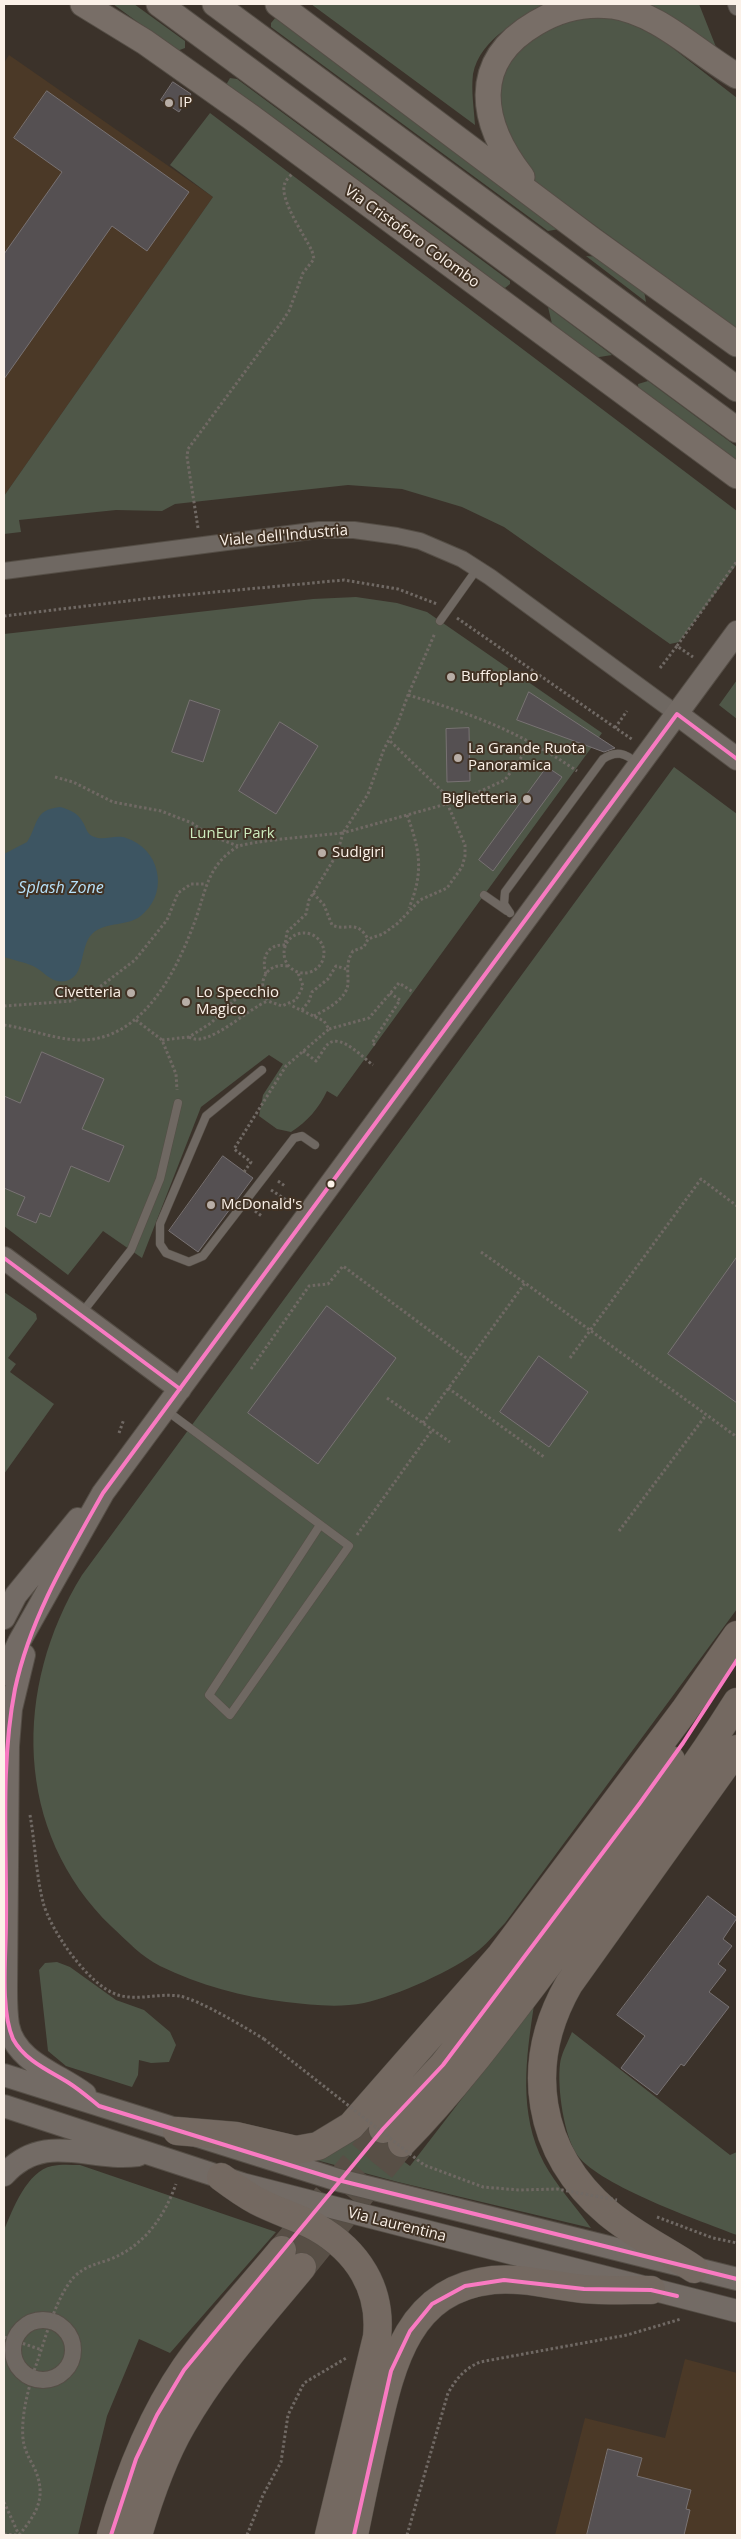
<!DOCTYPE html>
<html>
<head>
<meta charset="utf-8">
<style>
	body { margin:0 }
	#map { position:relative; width:741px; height:2539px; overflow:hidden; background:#3b322a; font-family:"Open Sans",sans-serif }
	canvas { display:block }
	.frame { position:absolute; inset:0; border:5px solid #fbf1e8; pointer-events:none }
</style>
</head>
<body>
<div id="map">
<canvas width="741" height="2539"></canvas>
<div class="frame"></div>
</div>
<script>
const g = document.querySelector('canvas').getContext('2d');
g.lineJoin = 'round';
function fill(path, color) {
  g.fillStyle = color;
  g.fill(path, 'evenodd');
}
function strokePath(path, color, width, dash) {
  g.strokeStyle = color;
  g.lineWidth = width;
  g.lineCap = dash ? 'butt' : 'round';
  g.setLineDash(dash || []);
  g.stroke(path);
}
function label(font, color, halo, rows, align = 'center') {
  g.font = font + ' "Open Sans",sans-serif';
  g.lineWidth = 4;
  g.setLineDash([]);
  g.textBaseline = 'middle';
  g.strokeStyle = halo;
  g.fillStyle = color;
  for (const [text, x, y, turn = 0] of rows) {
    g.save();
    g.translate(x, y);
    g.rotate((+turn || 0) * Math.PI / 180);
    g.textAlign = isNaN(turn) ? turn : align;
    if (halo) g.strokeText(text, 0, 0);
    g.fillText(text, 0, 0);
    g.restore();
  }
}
const built = new Path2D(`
	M9,55L213,197L4,496V63Z
	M685,2359L737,2373V2535H555L585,2418L665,2438Z`);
const green = new Path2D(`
	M113,4H134L185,41V48L177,51Z
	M311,4H552C522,17 480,38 473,74C471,91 474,108 475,125Z
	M641,4H699L716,47L689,28Z
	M600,15L630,23L661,39L737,98V329L530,178L509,139L500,106V88L507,63L513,53L563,20Z
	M276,17L565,228L548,231L271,27V23Z
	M230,78L237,79L510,281V284L505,288L502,287L226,85Z
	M210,113L737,511V564L679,642L670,644L504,527L462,507L402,489L348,485L175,504L162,511L116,510L19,520L21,532L4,534V496L213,197L170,165Z
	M586,256L603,257L643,285L646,302Z
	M548,307L612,355L593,358L553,328Z
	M648,381L737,447V465L639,394L638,384Z
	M356,597L397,603L427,612L602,733L337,1097L327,1091C319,1108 307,1122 291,1132L277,1129L259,1116L263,1095L283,1064L269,1055L201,1107L142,1258L103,1231L68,1275L4,1226V634L313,599Z
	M737,680V719L719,705Z
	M674,767L737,814V1609L505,1923C497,1931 489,1942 479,1950C455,1970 396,1996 364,2003C339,2008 311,2005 286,2002C243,1997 199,1985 160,1966C142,1957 127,1941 112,1927C13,1832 13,1687 82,1575Z
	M4,1292L36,1314L37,1319L8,1358L16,1364L10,1372L54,1404L4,1474Z
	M57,1962L70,1967L116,2000L144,2010L170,2032L176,2045L169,2062L151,2063L139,2060L138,2075L132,2087L66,2066L48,2051L39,1970L45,1963Z
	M534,2005C526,2058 518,2113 544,2163C556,2185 576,2207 591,2228L398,2182L305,2157L360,2129L410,2166Z
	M572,2032L730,2155L737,2152V2235C700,2221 601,2186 578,2156C564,2138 557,2087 560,2064C561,2054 568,2042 572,2032Z
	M80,2165L276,2232L170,2353L139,2339L107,2416L78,2535H4V2230C13,2209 27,2171 52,2166C61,2164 71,2165 80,2165Z`);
const water = new Path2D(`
	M60,807C68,809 78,813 82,821C86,826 86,833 92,836C103,842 115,834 126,838C159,848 169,890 144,913C130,928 106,920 92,934C79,947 86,976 66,981C51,984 44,971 33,966C24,962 13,960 4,957V854L27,842C39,824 33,810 60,807Z`);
const building = new Path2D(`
	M173,82L191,94L179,112L161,100Z
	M47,91L189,192L147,251L112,226L4,379V254L62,172L14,138Z
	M529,692L615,748L604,752L517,720Z
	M190,700L220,710L203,762L172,752Z
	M280,722L318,746L276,814L239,791Z
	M469,728L470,781L447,782L446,729Z
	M547,767L562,777L493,871L479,860Z
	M42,1052L104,1079L82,1129L124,1146L109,1182L71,1166L50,1217L40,1213L36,1223L17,1215L25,1197L4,1188V1096L20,1103Z
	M223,1156L253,1178L198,1252L169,1231Z
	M737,1257V1403L668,1354Z
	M327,1306L396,1358L318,1464L248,1413Z
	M539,1356L588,1392L549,1447L500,1412Z
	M708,1896L737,1918L723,1939L732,1946L718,1964L726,1970L709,1992L729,2007L684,2066L681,2064L657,2095L621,2068L645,2036L617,2015Z
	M608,2449L642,2458L637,2476L691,2490L686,2509L690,2510L684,2535H587Z`);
const highwayTunnel = new Path2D(`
	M282,2250L383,2129
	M302,2267L402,2143`);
const path = new Path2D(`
	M198,528L187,457L188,449L281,323L289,311L303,273L314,259L312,251C305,236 278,198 285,183C286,180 290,176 292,174
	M4,616L152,598L344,580L398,589L437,604
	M457,618L633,740
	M677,646L737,561
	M660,668L677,646L693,657
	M408,695C473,714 520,732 577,771
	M615,728L627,711
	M55,777L73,782L113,802L161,811L192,823L209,835L238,846
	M474,794L505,780L532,742
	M407,815C420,850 424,872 409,908
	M313,893L324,905L332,925C347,932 356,918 368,939
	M284 953a20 20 0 1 1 40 0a20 20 0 1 1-40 0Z
	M288,966C265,962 256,984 268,1001L282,1006L296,1000L303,986L298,973
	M266,974C261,958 267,944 285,945L287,932L306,914L309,900L337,854L343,833L464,799
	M4,1006L72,1001L97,989L135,960L167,920L178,893L191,884H206
	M302,1010L309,1001L312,992L328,979L336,966L346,969
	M314,1016C327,1009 349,998 348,981C348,969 346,962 353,951L364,947L368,939L383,934L398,923L420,900L447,888L462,867L465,856V845L442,791L389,740
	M136,1020L162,1040L176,1074L177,1090
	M4,1025C33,1029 64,1044 94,1039C148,1030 178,967 195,921C206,891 207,866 237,847C247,841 326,835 343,833L368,794L384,749L397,725L408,695L435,633
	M329,1029L369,1018L399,983L413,992
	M189,1037C208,1049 248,1008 268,1001
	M162,1040L189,1037L211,1023L245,990L262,988
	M375,1045L372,1043L400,1000L390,993
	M303,1051L316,1061C320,1056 324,1048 328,1044C341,1033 363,1058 373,1065
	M244,1172L251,1162L234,1149L286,1066L329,1029L324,1021L290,1005
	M278,1181L285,1186
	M271,1190L291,1203
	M255,1211L263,1217
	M481,1252L525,1283
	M570,1358L701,1179L737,1206
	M251,1369L309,1286L328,1284L343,1266L469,1360
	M448,1388L544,1457
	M387,1398L450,1442
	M423,1423L525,1283L737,1437
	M119,1433L124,1419
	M619,1531L706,1415
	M357,1535L432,1430
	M30,1815C35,1843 36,1874 43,1902C50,1930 89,1986 118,1995C138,2001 158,1993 179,1996C198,1999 246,2028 264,2039
	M657,2217L713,2238L737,2243
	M4,2337L42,2350
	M4,2502L19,2535
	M4,2534L17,2535
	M19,2535C38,2512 47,2496 34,2467C29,2459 24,2448 23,2439C21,2415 28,2390 35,2368C45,2341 55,2298 74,2277C85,2266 97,2264 111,2259C145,2245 164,2217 176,2184
	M247,2535L263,2495L281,2462L288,2415L304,2383L348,2357
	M407,2535L448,2393C457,2378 464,2369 480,2362L627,2335L681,2319`);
const lane = new Path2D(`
	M440,621L477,569
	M484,895L507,911
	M510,913L504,904L505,892L603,759C616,750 625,753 637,763
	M262,1070L206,1116L160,1224V1244L166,1253L189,1262L203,1256L294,1138L302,1136L315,1145
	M81,1314L131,1250L160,1179L178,1103
	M167,1411L349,1546L230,1715L209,1695L320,1525`);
const street = new Path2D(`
	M736,4L737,7
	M4,571L319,530H354L397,536L420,541L462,559L490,577L677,714
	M13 2350a30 30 0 1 1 60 0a30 30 0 1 1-60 0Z`);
const secondary = new Path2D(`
	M677,714L737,759
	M4,1258L180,1389
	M4,1618L16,1595L78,1519
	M24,1655L11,1709L8,1746L6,1989C6,2001 6,2013 8,2025C15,2062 59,2074 85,2094
	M4,1674L19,1642L103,1493L737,632
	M4,2075L338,2180L737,2279
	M4,2106L242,2184L737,2311
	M4,2175C45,2130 89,2162 138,2155`);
const primary = new Path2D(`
	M83,4L145,42L251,117L737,476
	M159,4L737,430
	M215,4L737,389
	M278,4L591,239L737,344
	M522,177C480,123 469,62 536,23C559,9 586,3 612,6C659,13 697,53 737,76`);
const highway = new Path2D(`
	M383,2129L443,2065L503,1988L671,1760
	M177,2131L236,2136L296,2150L318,2146L351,2126L501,1955L684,1711L737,1635
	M402,2143C461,2083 509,2016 560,1949C620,1868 683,1788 737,1702
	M221,2177C233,2186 244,2194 257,2201C276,2211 297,2217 316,2227C358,2251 382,2289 377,2337L329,2535
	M694,2269C666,2250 634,2235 608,2213C536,2152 523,2064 569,1984L737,1749
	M111,2535C128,2476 150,2419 185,2368C213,2327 250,2289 282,2250
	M138,2535C149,2498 162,2459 182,2425C214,2368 260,2318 302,2267
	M354,2535C361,2501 368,2466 376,2432C392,2362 409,2289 493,2280C523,2277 553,2286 583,2289C605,2291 629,2290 651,2290`);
const pathBridge = new Path2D(`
	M264,2039L424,2165L483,2187L519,2190L557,2189L617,2200`);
const bus1 = new Path2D(`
	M737,759L677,714L103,1493C68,1555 30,1618 15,1689C0,1766 7,1845 6,1923C6,1956 0,2009 13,2039C25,2061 50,2071 69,2083C80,2090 89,2098 99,2106L338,2180L737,2279
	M4,1258L180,1389
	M111,2535L136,2459L157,2415L184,2370L383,2129L443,2065L640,1803L683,1743L737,1660
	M354,2535L391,2371L410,2331L432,2304L465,2286L504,2280L584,2289L651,2290L677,2296`);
const markers = [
	[169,103,5,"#b8aea6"],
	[451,677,5,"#b8aea6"],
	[458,758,5,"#b8aea6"],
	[527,799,5,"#b8aea6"],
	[322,853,5,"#b8aea6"],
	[131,993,5,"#b8aea6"],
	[186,1002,5,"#b8aea6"],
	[331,1184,4.5,"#fbf1e8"],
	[211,1205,5,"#b8aea6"]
];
const poiNames = [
	["IP",179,103],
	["Buffoplano",461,677],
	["La Grande Ruota",468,749],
	["Panoramica",468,766],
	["Biglietteria",517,799,"right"],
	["Sudigiri",332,853],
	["Civetteria",121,993,"right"],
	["Lo Specchio",196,993],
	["Magico",196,1010],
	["McDonald's",221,1205]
];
const streetNames = [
	["Via Cristoforo Colombo",412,237,36],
	["Viale dell'Industria",284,536,-5],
	["Via Laurentina",397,2225,14]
];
const parkNames = [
	["LunEur Park",232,834]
];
const waterNames = [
	["Splash Zone",61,888]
];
fill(built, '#4b3927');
fill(green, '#4f5748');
fill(water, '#3d5562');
fill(building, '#555052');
strokePath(building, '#787273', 1);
strokePath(highwayTunnel, '#584f46', 28, [28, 14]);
strokePath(lane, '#554e46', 9);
strokePath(street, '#554e46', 18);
strokePath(secondary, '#554e46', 24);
strokePath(primary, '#554e46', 27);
strokePath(highway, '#554e46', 29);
strokePath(path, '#706964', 3, [2.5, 2.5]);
strokePath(lane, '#6f6862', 8);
strokePath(street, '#6f6862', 16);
strokePath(secondary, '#736b65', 22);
strokePath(primary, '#786e67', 25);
strokePath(highway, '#746961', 28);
strokePath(pathBridge, '#706964', 3, [2.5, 2.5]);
strokePath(bus1, '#f97ac2', 4);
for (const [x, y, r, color] of markers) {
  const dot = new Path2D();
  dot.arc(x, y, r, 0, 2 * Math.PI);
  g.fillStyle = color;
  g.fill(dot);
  strokePath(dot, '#413224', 2);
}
label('15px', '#fbf1e8', '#413224', poiNames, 'left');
label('15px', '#fbf1e8', '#413224', streetNames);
label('15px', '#cdecbe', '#413224', parkNames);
label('italic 16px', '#b6e1fa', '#413224', waterNames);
</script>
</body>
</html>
